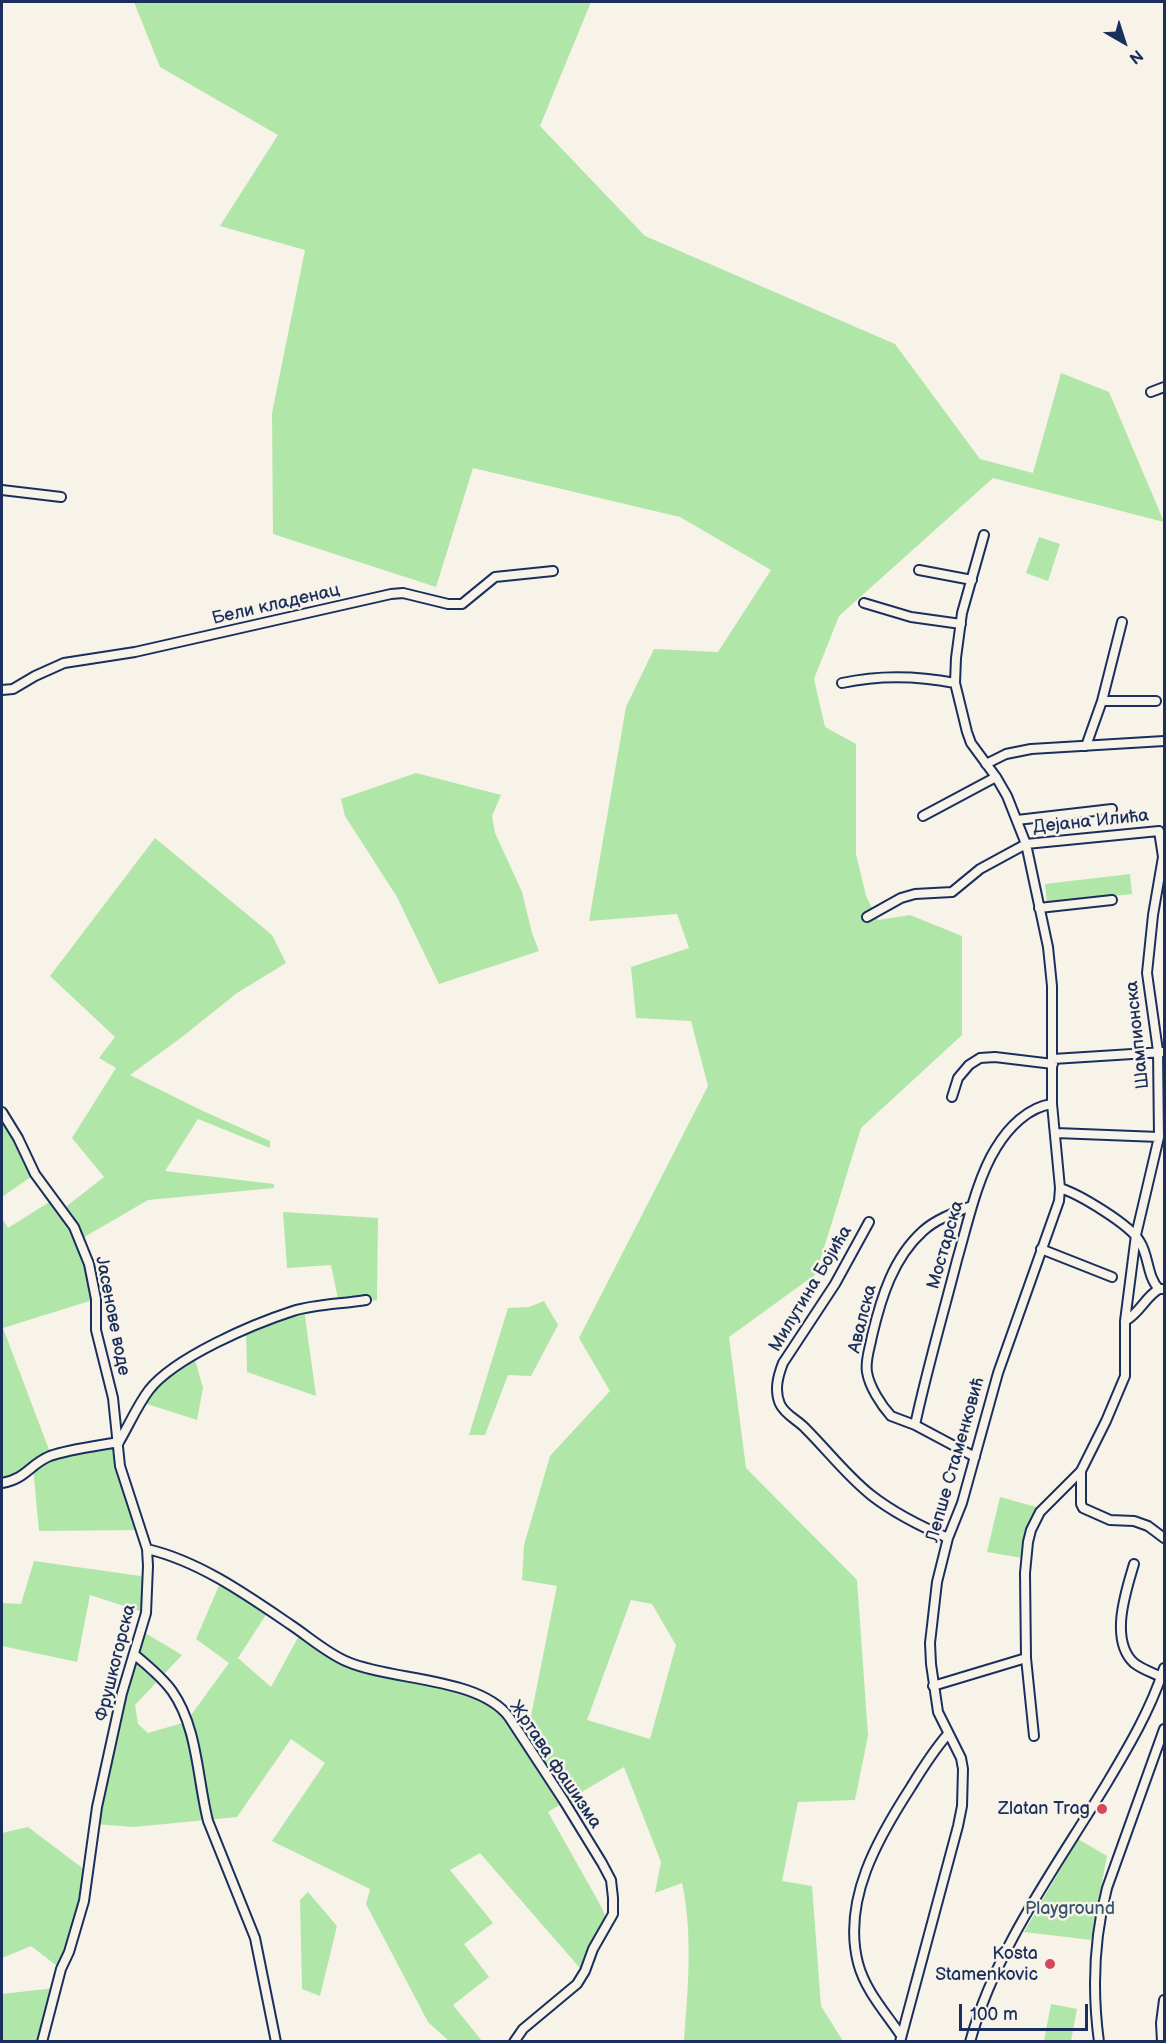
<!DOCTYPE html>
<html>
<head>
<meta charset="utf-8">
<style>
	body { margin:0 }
	#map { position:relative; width:1166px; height:2043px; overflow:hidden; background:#f7f3e8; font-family:"Balsamiq Sans",sans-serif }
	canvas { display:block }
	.frame { position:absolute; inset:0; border:3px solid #1b2f5e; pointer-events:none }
	.north { position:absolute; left:1094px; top:12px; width:60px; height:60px; -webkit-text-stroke:4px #f7f3e8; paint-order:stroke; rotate:141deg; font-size:16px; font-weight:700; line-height:24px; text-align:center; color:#1b2f5e }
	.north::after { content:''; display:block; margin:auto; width:21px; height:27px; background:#1b2f5e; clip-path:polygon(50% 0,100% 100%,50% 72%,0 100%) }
	.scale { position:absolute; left:959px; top:2004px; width:129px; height:27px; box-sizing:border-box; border:3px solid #1b2f5e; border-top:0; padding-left:8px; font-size:18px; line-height:21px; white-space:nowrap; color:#1b2f5e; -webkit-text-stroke:4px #f7f3e8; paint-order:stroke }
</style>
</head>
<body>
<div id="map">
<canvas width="1166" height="2043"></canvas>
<div class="frame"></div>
<div class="north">N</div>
<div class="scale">100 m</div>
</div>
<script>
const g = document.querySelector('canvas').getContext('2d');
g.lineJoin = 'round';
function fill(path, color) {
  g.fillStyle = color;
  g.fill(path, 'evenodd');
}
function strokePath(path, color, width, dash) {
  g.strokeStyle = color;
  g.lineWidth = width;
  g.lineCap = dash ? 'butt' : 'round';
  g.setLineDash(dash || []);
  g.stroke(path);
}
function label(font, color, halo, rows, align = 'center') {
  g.font = font + ' "Balsamiq Sans",sans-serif';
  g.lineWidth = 5;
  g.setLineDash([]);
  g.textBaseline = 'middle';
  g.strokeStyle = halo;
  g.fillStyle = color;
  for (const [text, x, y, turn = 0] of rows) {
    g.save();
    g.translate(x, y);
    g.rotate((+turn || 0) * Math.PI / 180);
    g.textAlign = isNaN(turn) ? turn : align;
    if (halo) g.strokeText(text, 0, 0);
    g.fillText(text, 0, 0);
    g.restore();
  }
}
const green = new Path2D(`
	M134,2H591L540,126L645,236L895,344L980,459L1033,473L1061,373L1109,392L1164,522L993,478L839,616L814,679L825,727L856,744V854L866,896L878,920L910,915L962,936V1035L861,1128L816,1274L729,1337L746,1468L857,1580L868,1736L855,1800L798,1802L782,1881L812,1886L821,2006L843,2041H684C688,1989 693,1934 682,1883L655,1893L661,1862L624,1767L548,1812L602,1908L608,1924L595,1962L585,1974L480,1853L450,1870L493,1923L464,1944L489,1977L453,2005L482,2041H449L428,2022L366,1904L370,1889L272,1841L325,1763L291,1739L237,1817L134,1827L95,1824L122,1693L142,1631L182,1655L135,1705L138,1724L148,1733L186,1722L229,1663L196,1639L221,1581L269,1610L238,1658L271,1687L301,1632L346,1662L446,1685L499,1705L526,1741L557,1586L522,1580L524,1545L550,1456L610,1391L579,1338L708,1086L691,1021L636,1018L631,967L689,948L677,914L589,921L626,707L654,649L718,652L771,570L680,517L473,468L436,587L273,534L272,413L305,250L220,226L278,135L160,67ZM631,1600L652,1604L676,1645L650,1739L587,1720Z
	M1039,537L1060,544L1048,581L1026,573Z
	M416,773L501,795L492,816L495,833L522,892L532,933L539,951L439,984L397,897L345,816L341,799Z
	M155,838L272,935L286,963L237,993L182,1037L130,1075L203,1111L270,1141V1148L198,1119L165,1171L274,1184V1188L148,1200L81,1239L96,1299L3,1328L51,1455L119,1442L120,1466L141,1530L39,1531L33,1467L2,1483V1218L8,1228L54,1199L63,1209L104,1177L72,1138L116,1068L99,1058L115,1037L50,976Z
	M1130,874L1132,894L1047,903L1045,884Z
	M2,1112L35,1174L2,1197Z
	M283,1212L378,1218L377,1300L339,1304L331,1265L287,1268Z
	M544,1301L558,1325L531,1376L508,1375L485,1435H469L508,1308L529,1307Z
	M304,1309L316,1396L247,1372L246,1330Z
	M194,1356L203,1388L197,1420L141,1402L150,1389Z
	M1000,1497L1036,1507C1027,1525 1022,1538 1022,1558L987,1552Z
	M34,1561L148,1577L146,1613L90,1595L77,1662L2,1646V1603L21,1604Z
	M28,1827L89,1873L61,1969L31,1946L2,1958V1833Z
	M1078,1839L1107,1856L1091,1940L1024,1932Z
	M308,1892L337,1926L320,1996L302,1989L300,1900Z
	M55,1988L42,2041H2V1994Z
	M1051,2004L1077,2009L1071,2041H1044Z`);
const street = new Path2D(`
	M1151,392L1164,387
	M2,490L61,497
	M919,570L972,580
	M864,603L911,617L961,624
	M842,683C878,675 919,676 955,683
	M2,690L13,689L35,676L64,663L135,652L391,594L403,593L448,604H462L495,577L553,571
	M1102,701H1156
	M1086,746L1102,701L1122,622
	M986,764L1006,754L1031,749L1164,741
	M923,816L996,777
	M1017,820L1112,809
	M1039,908L1112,900
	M867,917L901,898L915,894L952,892L980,869L1026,844L1159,831L1163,857L1153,915L1147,973L1158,1051L1159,1137L1136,1235L1125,1321V1376L1106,1421L1081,1471L1040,1512L1031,1530L1028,1542L1025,1573L1026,1658L1034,1736
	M1053,1059L1164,1052
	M952,1097L958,1078L969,1065L980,1058L995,1057L1053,1064
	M2,1112L18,1138L35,1174L74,1227L89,1264L96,1299V1330L113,1398L120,1466L147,1549L148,1566L146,1613L122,1693L97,1807L84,1901L69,1952L61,1969L42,2042
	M1056,1133L1159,1137
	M1060,1188C1079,1194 1131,1225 1140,1242C1149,1256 1147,1277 1159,1289H1164
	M972,1206C956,1212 936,1219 923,1231C893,1258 881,1298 872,1336C870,1348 865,1360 867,1372C869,1386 881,1405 891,1416L915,1425L975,1457
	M869,1222L835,1284L783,1363C778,1376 774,1390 780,1404C785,1415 798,1420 806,1429C828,1451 847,1476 871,1495C894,1513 922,1527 948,1538
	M1041,1249L1112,1277
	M1125,1321C1140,1313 1145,1297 1159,1289
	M915,1425C927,1369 943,1315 957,1260C967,1226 977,1178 996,1148C1008,1128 1028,1107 1052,1104
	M119,1442C129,1425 137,1406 149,1390C175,1357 253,1324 293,1311C316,1304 342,1304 366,1300
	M1081,1471V1504L1083,1508L1110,1520L1134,1521L1148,1526L1164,1538
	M2,1483C26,1479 30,1464 50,1456C70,1449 97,1446 119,1442
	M147,1549C199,1561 247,1595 291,1625C309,1637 328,1654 348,1662C393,1681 479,1677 509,1717L564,1801L602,1863L611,1880L613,1898V1914L593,1949L585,1971L577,1984L523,2029L514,2042
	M1134,1564C1126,1591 1109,1640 1134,1663C1143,1670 1154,1673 1163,1678
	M135,1655C148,1666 162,1677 172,1691C198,1728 197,1778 208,1821L255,1938L276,2042
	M933,1686L1026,1658
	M900,2034C885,2012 865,1990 858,1963C842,1900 878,1838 911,1787C922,1769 934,1750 948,1734
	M900,2042L958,1826L962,1806L963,1769L961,1758L938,1712L931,1664L930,1643L937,1582L948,1538L962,1503L998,1373L1059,1201L1060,1188L1052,1104V986L1048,947L1026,844L1007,796L996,777L971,743L967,732L955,683L956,658L962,613L984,535
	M970,2042C996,1947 1057,1866 1107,1783C1129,1746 1151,1709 1164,1668
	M1099,2042C1092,1990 1094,1938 1107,1888L1164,1729
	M1162,2042L1161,2023L1164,2000`);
const markers = [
	[1102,1809,6,"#d1495b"],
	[1050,1964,6,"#d1495b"]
];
const streetNames = [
	["Бели кладенац",276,605,-13],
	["Дејана Илића",1091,822,-6],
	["Шампионска",1138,1035,-96],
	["Мостарска",946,1245,-74],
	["Милутина Бојића",811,1289,-59],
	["Јасенове воде",112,1316,79],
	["Авалска",863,1319,-76],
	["Лепше Стаменковић",956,1460,-74],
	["Фрушкогорска",116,1663,-76],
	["Жртава фашизма",555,1765,56]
];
const poiNames = [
	["Zlatan Trag",1090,1809],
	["Kosta",1038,1954],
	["Stamenkovic",1038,1975]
];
const parkNames = [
	["Playground",1070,1909]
];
fill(green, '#b0e6a8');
strokePath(street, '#1b2f5e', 12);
strokePath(street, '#f7f3e8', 8);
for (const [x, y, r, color] of markers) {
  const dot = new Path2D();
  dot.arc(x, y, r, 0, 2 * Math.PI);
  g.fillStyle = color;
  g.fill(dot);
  strokePath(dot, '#f7f3e8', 2);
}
label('18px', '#1b2f5e', '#f7f3e8', streetNames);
label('18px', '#1b2f5e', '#f7f3e8', poiNames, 'right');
label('18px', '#39546d', '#f7f3e8', parkNames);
</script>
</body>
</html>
